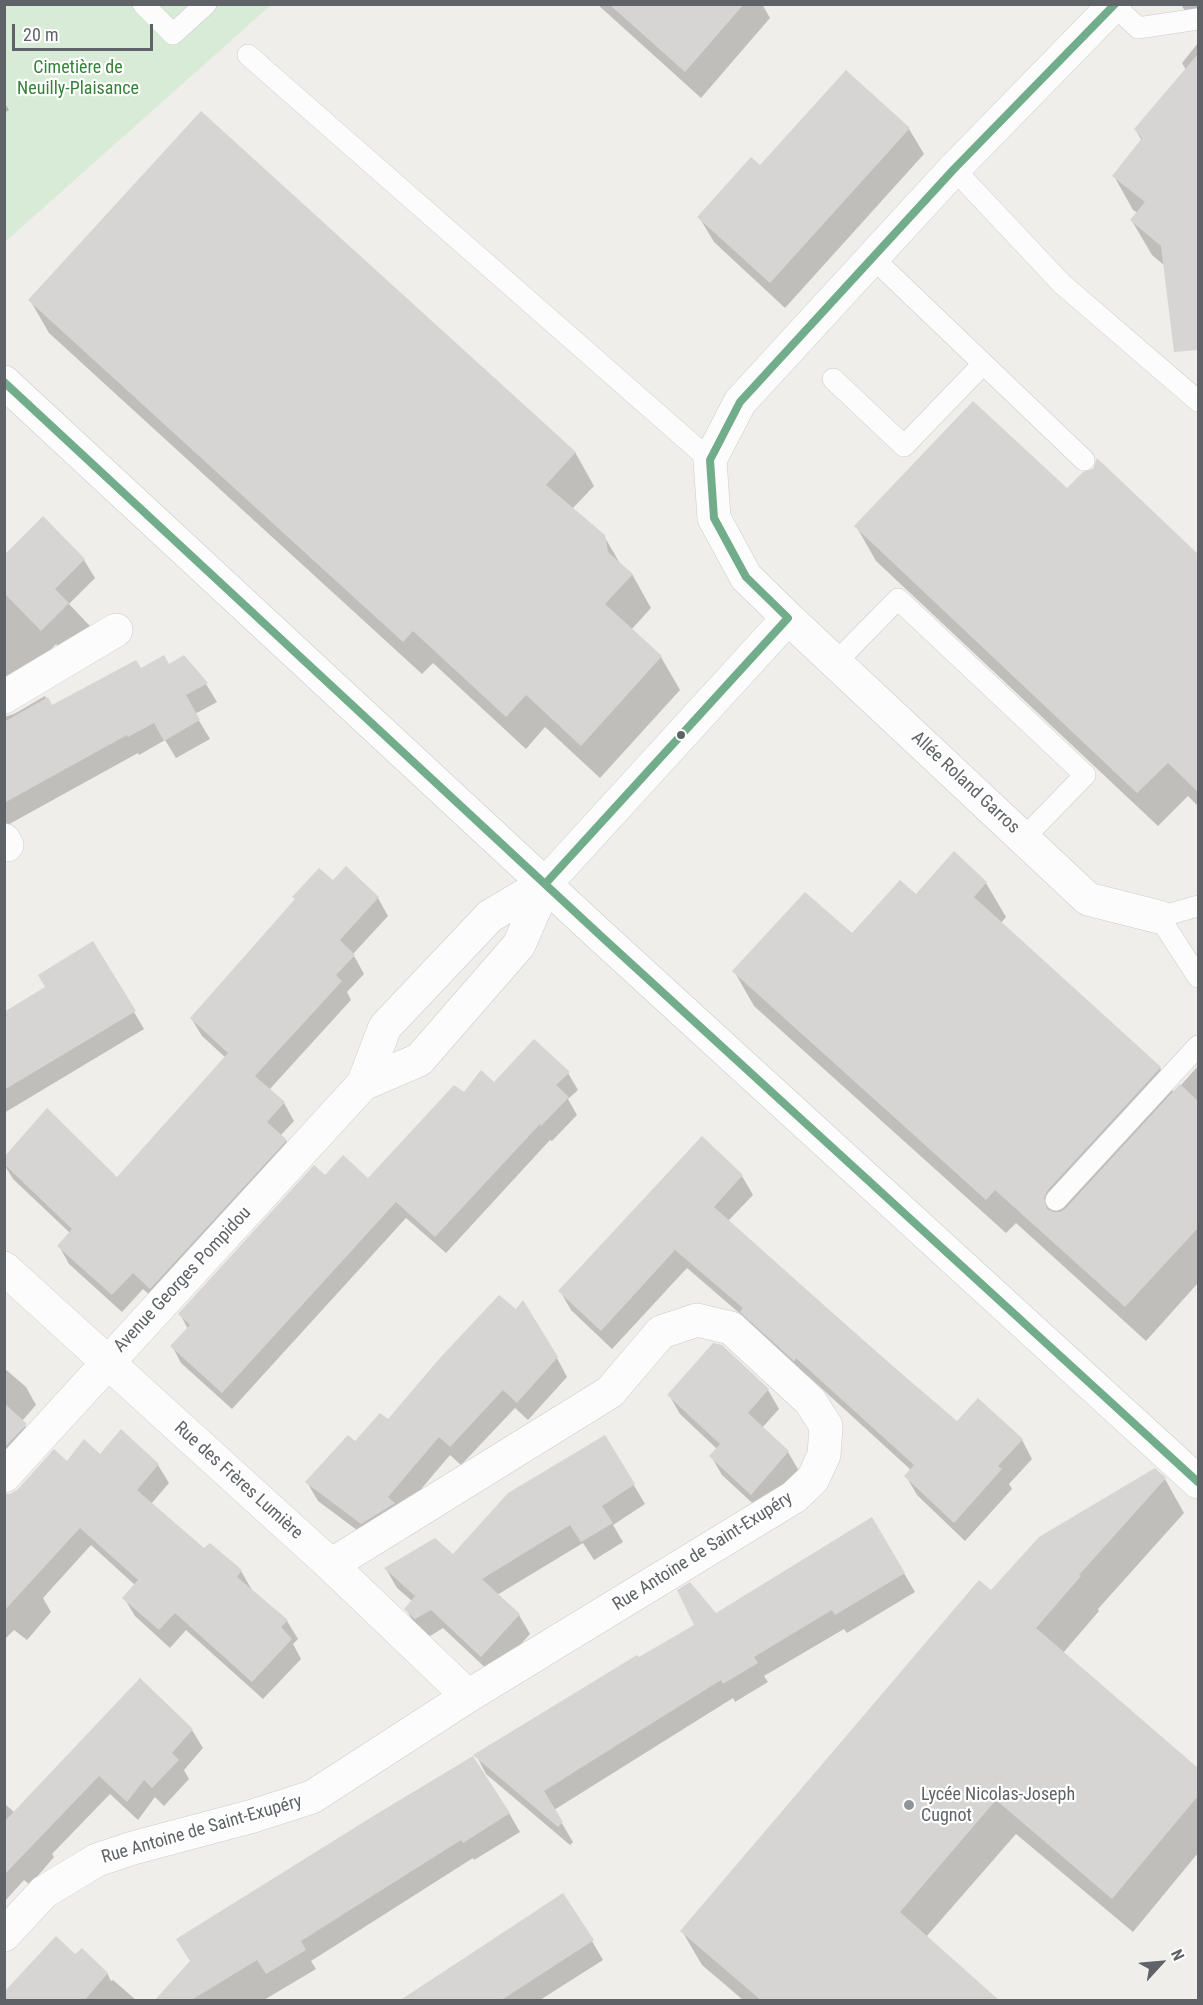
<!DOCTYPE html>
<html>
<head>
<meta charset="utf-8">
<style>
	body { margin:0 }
	#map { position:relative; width:1203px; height:2005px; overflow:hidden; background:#efeeea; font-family:"Roboto Condensed",sans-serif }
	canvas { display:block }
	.frame { position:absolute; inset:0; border:6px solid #5f6368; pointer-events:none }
	.north { position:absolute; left:1131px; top:1933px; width:60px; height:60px; -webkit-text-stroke:4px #fff; paint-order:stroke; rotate:64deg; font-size:16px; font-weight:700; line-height:24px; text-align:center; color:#5f6368 }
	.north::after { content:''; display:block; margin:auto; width:21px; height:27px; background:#5f6368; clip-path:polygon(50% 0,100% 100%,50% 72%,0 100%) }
	.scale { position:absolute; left:12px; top:24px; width:141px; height:27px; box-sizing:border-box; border:3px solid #5f6368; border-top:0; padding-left:8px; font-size:18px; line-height:21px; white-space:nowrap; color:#5f6368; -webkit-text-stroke:4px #fff; paint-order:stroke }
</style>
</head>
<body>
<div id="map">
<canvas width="1203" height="2005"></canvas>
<div class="frame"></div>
<div class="north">N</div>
<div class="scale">20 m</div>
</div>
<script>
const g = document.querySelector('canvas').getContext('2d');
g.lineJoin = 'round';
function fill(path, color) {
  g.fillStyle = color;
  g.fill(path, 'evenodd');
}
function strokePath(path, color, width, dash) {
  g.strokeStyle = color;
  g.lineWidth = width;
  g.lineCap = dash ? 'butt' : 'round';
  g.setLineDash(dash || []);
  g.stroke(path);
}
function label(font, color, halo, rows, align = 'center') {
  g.font = font + ' "Roboto Condensed",sans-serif';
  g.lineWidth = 4.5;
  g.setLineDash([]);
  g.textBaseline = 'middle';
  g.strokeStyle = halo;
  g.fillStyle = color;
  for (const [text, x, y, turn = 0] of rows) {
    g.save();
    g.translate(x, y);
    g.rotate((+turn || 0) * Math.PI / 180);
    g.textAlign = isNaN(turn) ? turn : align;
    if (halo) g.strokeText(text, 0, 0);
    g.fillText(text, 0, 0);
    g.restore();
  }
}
const green = new Path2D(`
	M5,5H271L5,242Z`);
const shadow = new Path2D(`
	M597,4H762L770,18L701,98Z
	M1181,4H1198V29L1192,24Z
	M1198,43V322L1186,312L1165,266L1152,255L1132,221L1138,213L1133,210L1114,176L1142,141L1135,129L1186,70L1182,63Z
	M4,102L9,110L4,113Z
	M909,129L924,154L785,308L714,242L699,217L760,167Z
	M30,300L575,452L594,486L572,509L604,536L621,565L632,574L651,608L631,630L661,657L680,690L600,778L545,727L526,749L433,663L422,674L49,333Z
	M1097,461L1198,556V806L1188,796L1158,826L876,561L856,526L1067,491L1094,470Z
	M43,518L84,560L95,578L69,604L89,625L99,642L72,658L56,644L5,699L4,557Z
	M168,666L206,684L217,702L195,714L210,739L176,758L165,740L139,755L138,753L4,827V717L14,714L45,696L52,707L141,670Z
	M346,868L378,898L388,916L353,954L364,974L347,992L351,1000L269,1090L284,1103L294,1121L280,1136L286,1140L296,1158L161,1305L143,1289L122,1312L69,1264L59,1246L70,1233L13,1179L4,1164L117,1179L226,1058L202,1036L191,1018L296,900L294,897L333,883Z
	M986,883L1006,917L1001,923L1160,1068L1174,1093L1198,1066V1283L1146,1341L1016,1223L1006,1233L754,1006L734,971L852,935Z
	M93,943L144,1029L4,1113V1014L47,988Z
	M568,1073L578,1090L568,1099L577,1115L552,1141L550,1140L446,1253L406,1218L232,1409L181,1363L172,1346L188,1329L180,1314L325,1177L368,1180L464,1094L494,1084Z
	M742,1176L753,1195L728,1221L957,1423L1022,1440L1032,1459L1009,1484L1012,1489L965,1541L917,1495L906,1476L911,1470L808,1376L805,1379L753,1331L745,1318L687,1268L612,1349L571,1310L560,1291Z
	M557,1358L567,1377L528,1420L515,1408L461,1465L450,1455L400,1514L373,1542L318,1501L307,1482L355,1443L388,1421Z
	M4,1368L26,1387L36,1405L22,1421L36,1443L4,1477Z
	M768,1390L779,1409L762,1428L788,1452L799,1471L763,1513L722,1475L711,1456L717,1449L680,1414L669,1395Z
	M605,1437L645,1504L613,1525L623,1542L594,1560L583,1543L497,1595L519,1615L530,1634L493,1675L443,1628L427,1638L417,1628L406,1609L412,1601L397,1588L386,1569L454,1556Z
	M100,1456L158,1465L169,1483L151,1504L204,1550L210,1545L241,1571L252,1590L287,1621L298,1639L293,1644L301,1659L263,1699L186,1630L170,1648L135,1616L124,1598L135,1585L91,1545L43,1598L51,1612L27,1640L14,1630L4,1640V1496L10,1495L67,1463Z
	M1165,1479L1184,1513L1098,1609L1099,1611L1063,1653L1198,1770V1853L1133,1932L1016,1834L926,1937L998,2000H743L702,1965L682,1931L992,1592Z
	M872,1519L915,1592L847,1633L844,1629L764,1676L768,1682L735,1702L733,1698L554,1810L573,1842L570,1845L486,1774L476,1755L715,1615Z
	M192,1730L203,1748L184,1770L189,1779L164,1806L155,1797L138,1820L110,1794L52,1854L54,1857L30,1885L24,1880L4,1902V1803L15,1813Z
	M509,1813L520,1832L474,1860L473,1858L311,1961L316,1969L264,2000H156Z
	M592,1941L603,1960L540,2000H401Z
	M75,1956L107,1973L111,1981L113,1980L136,2000H21Z`);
const building = new Path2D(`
	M609,4H744L685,72Z
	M1198,54V350L1174,352L1161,246L1130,220L1145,202L1112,176L1142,138L1134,129Z
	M846,70L910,128L770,283L697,217L751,157L760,165Z
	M201,111L576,452L546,485L605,535L608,552L633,574L605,604L662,656L581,746L526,695L506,717L413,631L403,642L28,300Z
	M973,401L1067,488L1083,472L1093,469L1097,458L1198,554V792L1168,763L1137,793L854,526Z
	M43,516L85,559L55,589L69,603L41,631L4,593V555Z
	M164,655L169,664L184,655L208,683L186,695L200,720L164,741L154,723L128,737L127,735L4,803V722L48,697L52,705L136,660L141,668Z
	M954,851L987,882L974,897L1161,1067L1047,1191L1044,1198L1047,1209L1054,1212H1060L1065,1209L1180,1084L1198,1101V1228L1125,1307L995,1190L986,1200L732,971L805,892L852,933L900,880L916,894Z
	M346,866L379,897L340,940L355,955L336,975L342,981L255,1076L285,1102L267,1122L287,1140L150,1289L133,1273L112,1295L57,1246L72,1229L4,1164V1157L47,1108L117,1177L228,1053L190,1018L295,899L292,897L319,868L333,880Z
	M93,941L136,1011L4,1090V1012L45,987L38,975Z
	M534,1039L570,1072L556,1085L569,1097L541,1126L540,1124L435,1237L396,1202L222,1393L170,1346L190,1325L178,1314L314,1165L325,1175L343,1155L368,1178L454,1085L464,1092L481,1070L494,1082Z
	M702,1136L743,1175L714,1207L882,1357L957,1421L978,1398L1023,1439L998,1466L1002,1469L954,1523L904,1476L914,1465L796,1358L794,1361L740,1312L743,1308L675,1250L601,1331L558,1291Z
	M499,1295L516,1309L523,1300L558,1357L517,1403L503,1390L450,1447L439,1437L388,1497L395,1503L361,1524L305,1482L348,1435L355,1441L380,1413L388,1419L440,1358Z
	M713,1343L722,1345L769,1389L748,1413L789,1451L751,1495L709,1456L720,1444L667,1395Z
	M4,1403L27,1424L4,1448Z
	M121,1429L159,1464L137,1490L204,1548L210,1543L242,1570L237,1577L288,1620L281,1627L292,1639L252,1682L175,1613L159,1630L122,1598L138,1580L80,1528L4,1611V1494H10L18,1489L54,1449L67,1461L84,1439L100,1454Z
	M605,1435L635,1484L602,1506L613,1523L581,1542L570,1525L482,1579L520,1614L481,1657L431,1610L415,1619L404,1609L415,1596L384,1568L435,1538L453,1554L508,1493Z
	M1155,1468L1166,1478L1079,1575L1081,1576L1036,1628L1198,1768V1796L1112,1899L996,1800L900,1912L1000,2001H762L680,1931L979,1580L991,1590L1039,1537Z
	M872,1517L905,1573L835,1615L832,1610L754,1657L758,1663L723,1684L721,1680L544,1791L563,1822L558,1827L473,1755L637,1655L639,1657L694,1625L677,1590L690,1582L716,1613Z
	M140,1678L193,1729L172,1753L179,1760L152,1788L144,1780L127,1802L99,1776L4,1875V1822Z
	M473,1756L510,1813L463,1843L461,1840L301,1941L306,1950L266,1974L257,1960L190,2001H154L190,1961L176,1939L375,1815Z
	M563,1893L594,1940L500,2001H399Z
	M56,1936L75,1954L82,1948L108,1973L84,2001H4V1992Z`);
const lane = new Path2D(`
	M143,4L173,34L206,4
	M1114,5L1138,28L1198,19
	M248,55L710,460
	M954,169L1062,284L1198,401
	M873,258L1084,460
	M833,379L904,446L983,364
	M836,662L898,599L1085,775L1024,838
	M1198,906L1159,917L1198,977
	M1056,1200L1198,1046`);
const street = new Path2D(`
	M788,618L1088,899L1159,917
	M4,697L116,630
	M4,840L7,845
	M363,1084L419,1060L519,945L546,883
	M4,1268L331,1565L468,1696
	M4,1476L363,1084L385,1027L490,916L546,883L788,618L746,577L714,518L710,460L740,402L954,169L1115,4
	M4,1935L44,1892L97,1860L133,1848L253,1816L312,1797L468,1696L794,1497L813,1479L824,1455L826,1426L810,1401L731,1328L697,1320L661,1332L610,1392L331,1565`);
const secondary = new Path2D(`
	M4,382L602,937L1198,1482`);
const bus1 = new Path2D(`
	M4,382L602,937L1198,1482
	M546,883L788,618L746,577L714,518L710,460L740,402L954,169L1115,4`);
const markers = [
	[681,735,5,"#5f6368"],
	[909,1805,6,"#919496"]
];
const parkNames = [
	["Cimetière de",78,68],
	["Neuilly-Plaisance",78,89]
];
const streetNames = [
	["Allée Roland Garros",965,783,43],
	["Avenue Georges Pompidou",183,1280,-47],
	["Rue des Frères Lumière",238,1481,42],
	["Rue Antoine de Saint-Exupéry",703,1552,-32],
	["Rue Antoine de Saint-Exupéry",202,1830,-16]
];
const poiNames = [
	["Lycée Nicolas-Joseph",921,1795],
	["Cugnot",921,1816]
];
fill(green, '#d8ebd6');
fill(shadow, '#0003');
fill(building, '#d6d5d3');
strokePath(lane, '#cbcccc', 22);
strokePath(street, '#cbcccc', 34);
strokePath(secondary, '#cacacb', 34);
strokePath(lane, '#fdfcfc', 21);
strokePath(street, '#fdfcfc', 33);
strokePath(secondary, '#fdfcfc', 33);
strokePath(bus1, '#71ad8a', 8);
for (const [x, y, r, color] of markers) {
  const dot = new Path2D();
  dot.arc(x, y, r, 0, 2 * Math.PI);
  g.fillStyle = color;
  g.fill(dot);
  strokePath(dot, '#fff', 2);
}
label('18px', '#348238', '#fff', parkNames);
label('18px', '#5f6368', '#fff', streetNames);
label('18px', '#5f6368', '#fff', poiNames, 'left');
</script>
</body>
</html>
